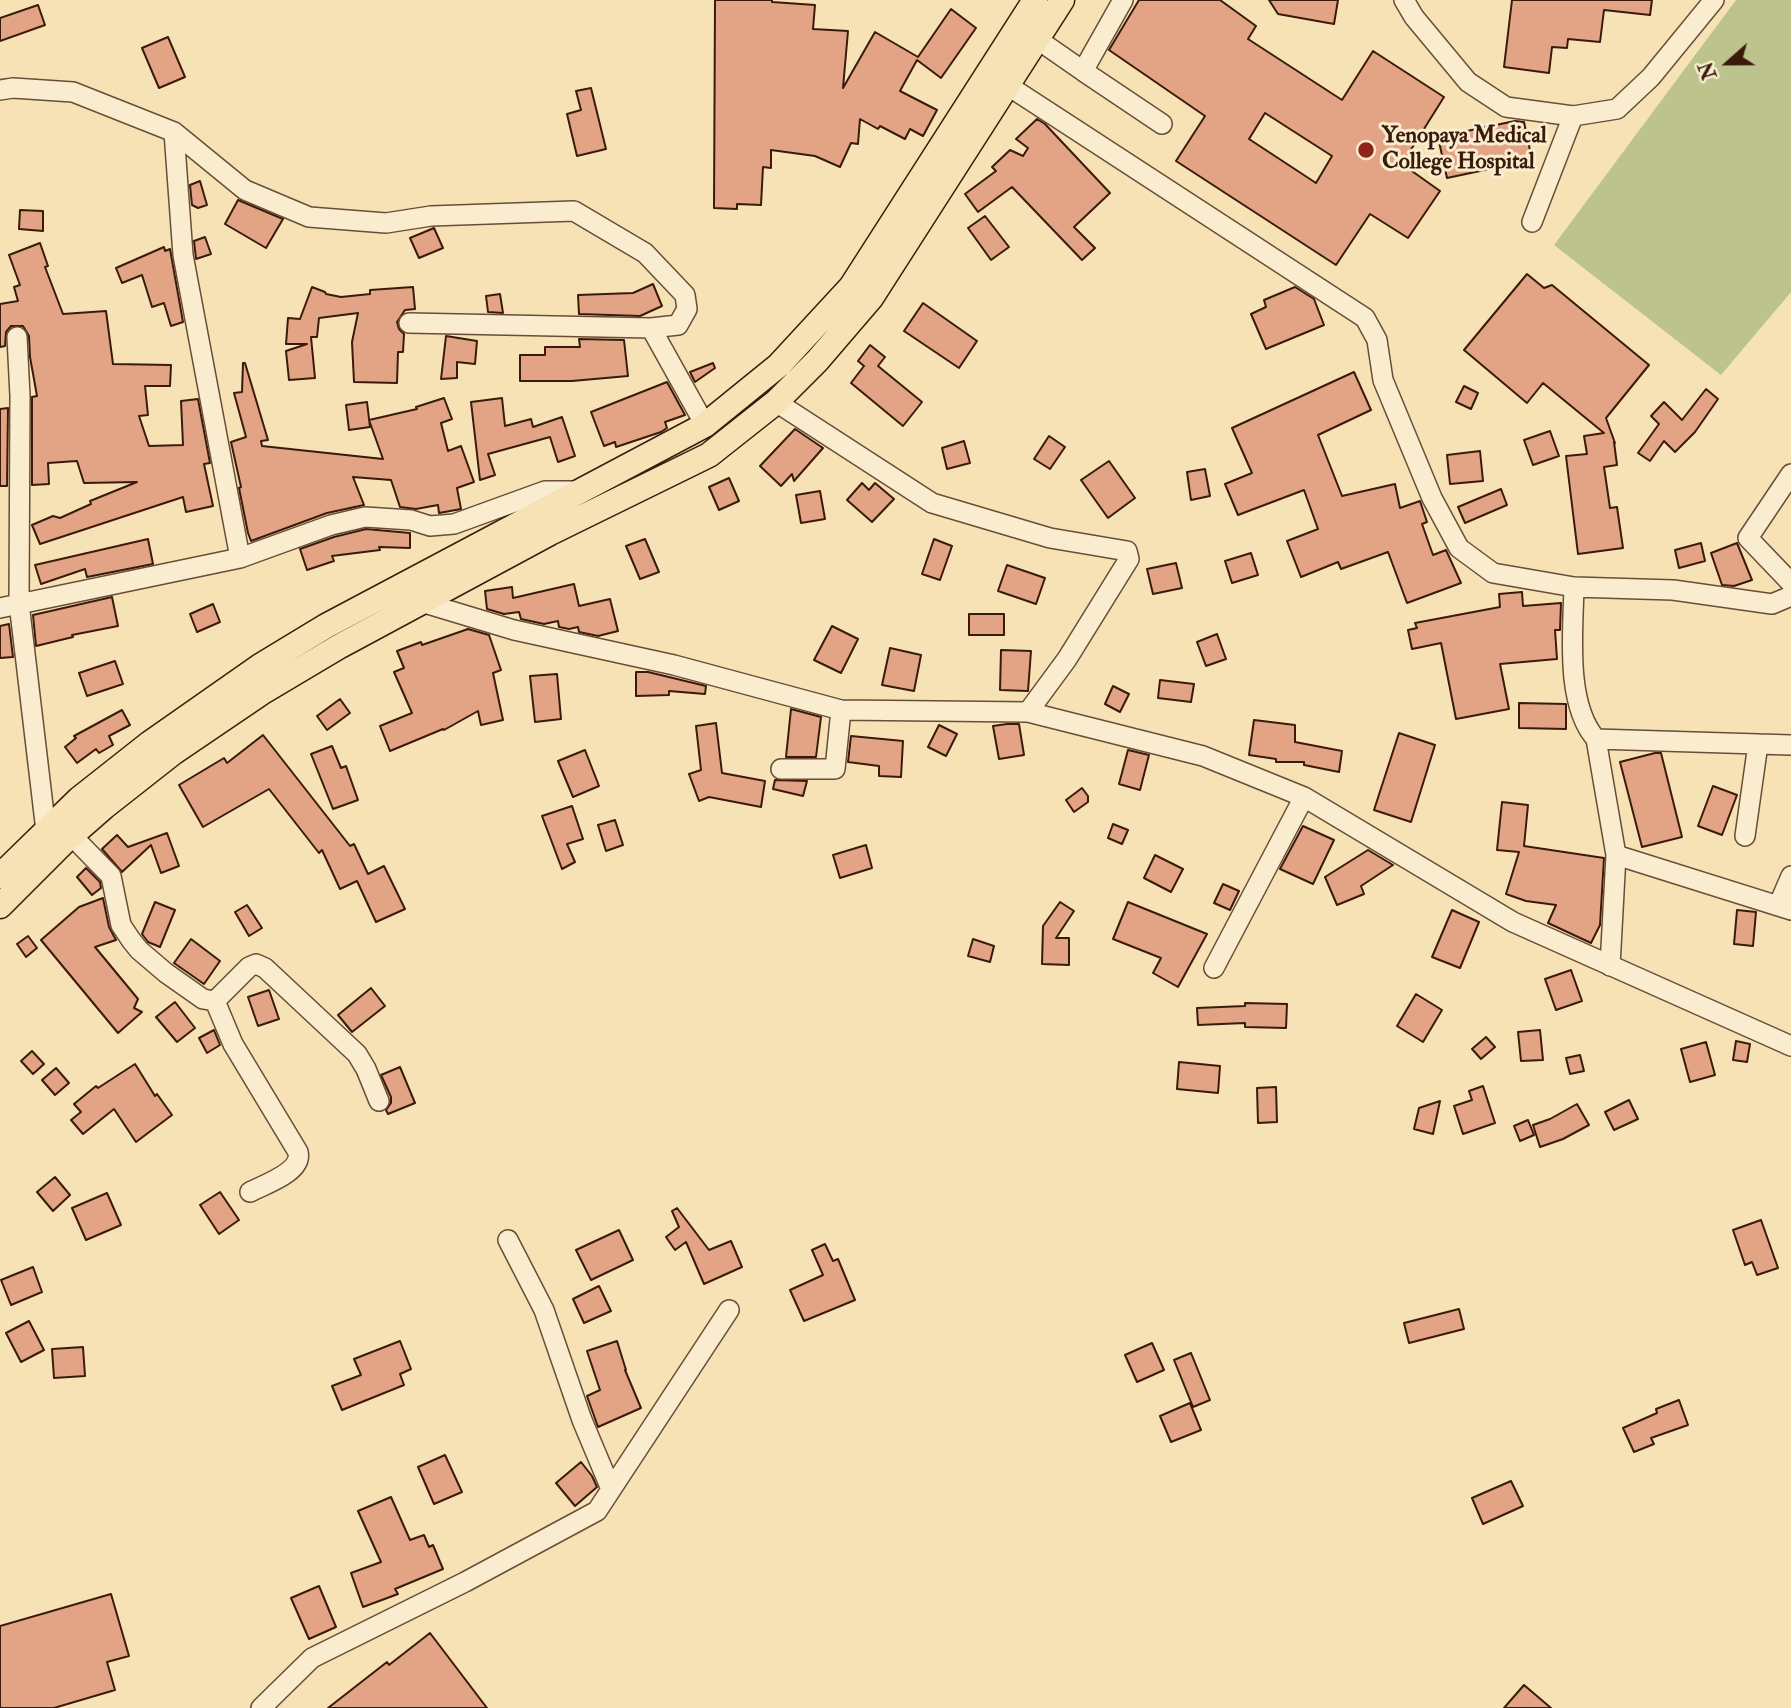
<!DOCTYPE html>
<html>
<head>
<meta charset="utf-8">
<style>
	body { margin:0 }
	#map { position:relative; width:1791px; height:1708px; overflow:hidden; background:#f6e2b5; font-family:"IM FELL Double Pica",serif }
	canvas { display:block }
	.north { position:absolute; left:1693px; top:28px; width:70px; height:70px; -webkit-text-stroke:5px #f9eccf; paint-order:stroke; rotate:249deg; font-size:19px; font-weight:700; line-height:28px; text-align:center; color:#3a1b0b }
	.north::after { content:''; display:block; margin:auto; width:24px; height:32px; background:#3a1b0b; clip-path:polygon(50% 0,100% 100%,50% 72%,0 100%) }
</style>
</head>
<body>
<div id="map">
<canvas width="1791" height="1708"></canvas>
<div class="north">N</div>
</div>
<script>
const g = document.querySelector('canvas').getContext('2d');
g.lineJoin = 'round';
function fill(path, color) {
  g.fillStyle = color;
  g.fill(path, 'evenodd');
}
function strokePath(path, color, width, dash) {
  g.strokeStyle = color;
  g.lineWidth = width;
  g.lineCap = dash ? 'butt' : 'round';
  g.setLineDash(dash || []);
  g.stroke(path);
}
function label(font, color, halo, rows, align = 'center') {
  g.font = font + ' "IM FELL Double Pica",serif';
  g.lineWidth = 6;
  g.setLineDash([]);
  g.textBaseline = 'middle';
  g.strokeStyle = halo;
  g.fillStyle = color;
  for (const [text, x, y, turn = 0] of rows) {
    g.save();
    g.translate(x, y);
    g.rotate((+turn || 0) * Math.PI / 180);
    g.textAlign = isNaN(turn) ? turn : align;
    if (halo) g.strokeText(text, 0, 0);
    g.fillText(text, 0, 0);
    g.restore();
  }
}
const green = new Path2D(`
	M1736,0H1791V292L1721,375L1554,245Z`);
const building = new Path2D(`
	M715,0H772V2L815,5L813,29L848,31L843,88L875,32L918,57L951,9L976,28L941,78L917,60L900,91L937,110L923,136L910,129L905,139L880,126L878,129L860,119L858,144L851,143L840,167L815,156L771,150V168L763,167L761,205L737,204V209L714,208Z
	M1139,0H1220L1256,26L1248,39L1342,100L1373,51L1444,97L1402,164L1440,191L1408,238L1370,214L1336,265L1176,161L1205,116L1109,50ZM1265,113L1332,156L1316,183L1249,139Z
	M1269,0H1338L1334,24L1278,14Z
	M1512,0H1652L1650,15L1604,10L1600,42L1568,39L1567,48L1552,47L1549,73L1504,67Z
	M38,5L45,25L0,41V18Z
	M168,37L185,77L159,88L142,48Z
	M591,88L606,149L577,156L567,114L581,110L576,91Z
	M1037,119L1045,124L1110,193L1074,227L1095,248L1082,260L1012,187L978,212L965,194L996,171L992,167L1010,150L1023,156L1028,148L1016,139Z
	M1515,121L1524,122L1532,160L1447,178L1438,137Z
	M200,181L207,205L198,208L192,205L190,185Z
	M238,200L283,219L266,248L225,224Z
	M20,210L43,211V231L19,229Z
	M985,216L1009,247L991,260L968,228Z
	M434,228L443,248L419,258L410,238Z
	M205,237L211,254L196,259L194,241Z
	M40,243L48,266L45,267L63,314L106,311L113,364L171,365L170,386H145L148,415L139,416L149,446L183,445L181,401L198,399L210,463L204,464L213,506L186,512L183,497L40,544L32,525L53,516L60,518L91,504L90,501L137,482L84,483L77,461L48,463L49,484L32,485V397L37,396L30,357L29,336L23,326H11L6,332L5,346L0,347V304L18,301L14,287L20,285L9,255Z
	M164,247L165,251L170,249L183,322L171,326L164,303L152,307L142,275L122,283L116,268Z
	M1527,274L1544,288L1552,285L1649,365L1606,418L1615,443L1614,442L1617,465L1604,467L1610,508L1617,507L1623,548L1578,554L1566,456L1587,454L1584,436L1604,433L1543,383L1527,403L1464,350Z
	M653,284L662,306L640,316L579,314L578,295L633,293Z
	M312,287L325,292L326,294L341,297L370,294V290L413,287L415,309L405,310L397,322L399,329L404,334L403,352H398L397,383L354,382L352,342L358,313L319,318L317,337H311L315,378L289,380L286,351L307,344H286L288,318L300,319Z
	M1295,287L1314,299L1324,325L1266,349L1251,314L1266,307L1264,300Z
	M500,294L503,313L488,312L486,296Z
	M923,303L977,341L959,368L904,331Z
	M446,336L477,341L475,364L457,362V378L441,379Z
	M579,339L624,340L628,376L572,381H520V355H545V347H580Z
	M870,345L885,357L878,366L922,402L903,426L851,383L864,366L858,361Z
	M243,363H245L268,440L261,441L262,446L383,459L369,420L417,409L416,407L444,398L452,419L441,423L448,451L461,446L474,482L457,488L461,509L439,513L438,505L416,509L400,507L391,480L353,477L364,505L327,513L251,541L248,533L239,488L241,487L231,442L246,437L234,393L242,392Z
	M713,363L715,368L695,382L690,372Z
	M1354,372L1371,410L1318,435L1342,496L1395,484L1400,508L1420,501L1427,522L1422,524L1433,555L1446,550L1461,583L1407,603L1388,552L1341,569L1338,562L1301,577L1287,541L1318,529L1304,490L1238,515L1225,484L1252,473L1232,428Z
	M667,382L685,415L665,422L667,428L661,432L616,447L615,442L604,446L591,412Z
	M1464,386L1478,393L1471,409L1456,402Z
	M1706,389L1718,399L1695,432L1675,452L1664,441L1650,461L1638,453L1659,424L1651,416L1664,402L1682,420Z
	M502,398L505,426L531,419L533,427L562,417L575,456L558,462L550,437L488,454L495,475L480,480L471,402Z
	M367,402L370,427L349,430L346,405Z
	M8,408L7,486H0V409Z
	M795,429L823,448L794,481L792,474L781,486L760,466Z
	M1550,431L1559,456L1533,465L1524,440Z
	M1049,436L1065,447L1050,469L1034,459Z
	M964,441L970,463L947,469L942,448Z
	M1480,451L1483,481L1450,484L1447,455Z
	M1109,461L1135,498L1108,518L1081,480Z
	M1205,469L1210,496L1191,500L1187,472Z
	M729,478L739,501L719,510L709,487Z
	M862,483L869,490L875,483L894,499L872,522L847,500Z
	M1501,489L1507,505L1465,523L1458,507Z
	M820,491L825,519L801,523L796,495Z
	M366,529L410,533V548L379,547L380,550L332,556L334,561L307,570L300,549L334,537Z
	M148,539L153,564L87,577L85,569L41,584L35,565Z
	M645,539L659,572L640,579L626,546Z
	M934,539L952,546L940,580L922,574Z
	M1701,543L1705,561L1679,568L1675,550Z
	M1737,543L1752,580L1734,586L1722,585L1711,553Z
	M1251,553L1258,575L1232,583L1225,561Z
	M1176,563L1182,588L1153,594L1147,569Z
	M1007,565L1045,578L1036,604L998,591Z
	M574,584L579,606L610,599L618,631L598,636L579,632L578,627L569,629L559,627L558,621L544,624L521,619L519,612L504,614L487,609L485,591L512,587L513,598Z
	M1522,592L1523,606L1561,603L1560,630H1555L1557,659L1500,664L1509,709L1456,719L1441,643L1412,649L1408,630L1417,628L1415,623L1500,607L1499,594Z
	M112,597L118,626L72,635L73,637L36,646L33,615Z
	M213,604L220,622L197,632L190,614Z
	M969,614H1004V635H969Z
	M9,624L13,657L0,658V626Z
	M832,626L858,639L841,673L814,660Z
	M468,629L489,635L501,670L493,673L503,720L481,725L478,711L444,730L443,729L390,751L380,726L412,713L394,672L404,668L397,651L421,642L422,645Z
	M1217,634L1226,659L1206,666L1197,642Z
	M890,648L921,655L914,691L882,685Z
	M1001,650L1031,651L1028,691L1000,690Z
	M115,661L123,684L87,696L79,673Z
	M636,672H648L706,686L705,694L669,691V695L636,696Z
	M557,674L561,719L535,722L530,676Z
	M1160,680L1194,684L1191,702L1158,698Z
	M1113,686L1129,694L1120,712L1105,704Z
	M340,699L350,713L327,730L317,716Z
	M1519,703L1566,704V729L1519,728Z
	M791,709L821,717L816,757H786Z
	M122,710L130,725L109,736L113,745L99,753L96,749L77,763L65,747L76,738L74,736Z
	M1254,720L1295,725V742L1342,751L1339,772L1304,765V762H1276V759L1249,755Z
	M716,723L722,773L765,781L761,807L709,797L699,801L689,774L701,770L696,726Z
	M1007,724H1019L1024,755L999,759L993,726Z
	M939,725L957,734L946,756L928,747Z
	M1399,733L1435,745L1411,822L1374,810Z
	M263,735L350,846L354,844L368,874L384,866L405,909L376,922L357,881L340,889L322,850L319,853L269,789L203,827L179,785L224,758L227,763Z
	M851,736L903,741L901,777L879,776V766L848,762Z
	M332,746L341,768L346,766L358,800L333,809L311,754Z
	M585,750L599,786L573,797L558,761Z
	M1128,750L1149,755L1140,790L1119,784Z
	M1655,753H1661L1682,837L1642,847L1620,762Z
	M775,780L807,781L803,796L773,789Z
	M1713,786L1737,795L1722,835L1698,826Z
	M1082,788L1088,796V802L1074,812L1066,800Z
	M1502,802L1528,805L1524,846L1604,858L1600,925L1591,943L1548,923L1556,905L1526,901L1506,894L1519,852L1497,850Z
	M572,806L583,839L567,844L575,862L562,869L542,816Z
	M615,820L623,845L606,851L598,825Z
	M1113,824L1128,830L1122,844L1108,838Z
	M1303,826L1334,840L1313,884L1280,869Z
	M167,833L179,866L161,873L151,845L122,872L102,849L117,835L128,847Z
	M866,845L872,868L840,878L833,855Z
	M1368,850L1393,865L1361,886L1364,894L1337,905L1325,877Z
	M1155,855L1183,869L1171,892L1144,878Z
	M86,868L100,882L101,888L92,895L77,877Z
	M1223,884L1239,891L1230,910L1214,903Z
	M103,898L109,927L116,940L95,947L138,999L134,1008L142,1012L118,1033L41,940L79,907Z
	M155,902L175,910L160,947L148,942L142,934Z
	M1060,902L1074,911L1056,938H1069V965L1042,964L1043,926Z
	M1128,902L1207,934L1178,987L1153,973L1161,958L1113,939Z
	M247,905L262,928L249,936L235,912Z
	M1452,910L1479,922L1460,968L1432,957Z
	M1737,910L1756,912L1753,946L1734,944Z
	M28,936L37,948L26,957L17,944Z
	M191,939L220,961L204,984L174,963Z
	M973,939L994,946L990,962L968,956Z
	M1571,970L1582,1001L1556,1010L1545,979Z
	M371,988L385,1006L352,1032L338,1015Z
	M269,990L279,1019L258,1026L248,997Z
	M1416,994L1442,1010L1423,1042L1397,1026Z
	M175,1002L195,1028L177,1042L156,1017Z
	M1245,1003L1287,1004L1286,1028L1245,1027V1023L1198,1025L1197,1008L1245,1006Z
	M214,1030L220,1045L207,1053L199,1038Z
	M1540,1030L1543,1060L1521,1061L1518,1032Z
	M1486,1037L1495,1047L1481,1059L1472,1049Z
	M1736,1041L1750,1044L1747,1062L1733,1060Z
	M1706,1042L1715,1075L1690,1082L1681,1049Z
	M32,1051L44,1064L33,1074L21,1061Z
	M1580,1055L1584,1071L1570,1074L1566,1058Z
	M1179,1062L1220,1066L1218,1093L1177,1089Z
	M135,1064L155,1096L157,1094L172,1115L136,1142L114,1109L83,1134L71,1120L81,1112L74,1104L96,1086L98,1088Z
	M400,1067L415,1103L388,1114L386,1110L391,1103V1097L381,1075Z
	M56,1068L69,1083L55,1095L42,1080Z
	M1483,1086L1495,1123L1463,1134L1454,1106L1472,1100L1469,1091Z
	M1276,1087L1277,1122L1258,1123L1257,1088Z
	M1629,1100L1638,1119L1614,1130L1605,1112Z
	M1440,1101L1433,1134L1414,1129L1419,1108Z
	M1577,1104L1589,1125L1563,1139L1540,1147L1533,1125L1550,1119Z
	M1528,1120L1534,1135L1520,1141L1514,1126Z
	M55,1177L70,1195L53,1211L37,1192Z
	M220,1192L239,1220L219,1234L200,1205Z
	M107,1193L121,1225L86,1240L72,1208Z
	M677,1208L709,1250L731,1241L742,1267L704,1284L686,1242L675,1250L666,1237L679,1227L672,1211Z
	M1761,1220L1778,1268L1757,1275L1752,1262L1745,1265L1733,1230Z
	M619,1230L633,1260L591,1280L576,1250Z
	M825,1244L833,1261L838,1259L855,1300L804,1321L790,1290L823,1275L812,1250Z
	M33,1267L42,1292L11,1305L1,1280Z
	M599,1286L611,1311L584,1323L573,1299Z
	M1459,1309L1464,1329L1409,1343L1404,1323Z
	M29,1321L44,1350L21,1362L6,1333Z
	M400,1341L411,1369L400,1374L404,1385L342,1410L332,1386L361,1375L354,1359Z
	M617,1341L626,1370H625L641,1408L598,1427L587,1396L600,1390L587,1351Z
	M1152,1343L1164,1370L1137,1382L1125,1355Z
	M83,1347L85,1376L54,1378L52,1349Z
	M1191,1353L1210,1400L1193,1407L1174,1360Z
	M1679,1400L1688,1425L1651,1438L1654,1444L1634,1452L1623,1428L1657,1413L1656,1409Z
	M1190,1403L1201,1430L1171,1442L1160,1416Z
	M445,1455L462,1492L434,1504L418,1467Z
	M581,1462L592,1476L597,1487L575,1506L556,1483Z
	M1511,1481L1523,1506L1483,1524L1472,1498Z
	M391,1497L410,1540L424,1535L429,1547L433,1545L443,1569L395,1589L398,1594L363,1607L351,1573L381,1562L358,1511Z
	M319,1586L336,1627L309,1639L291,1598Z
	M111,1594L129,1656L107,1662L115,1690L54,1708H0V1626Z
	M430,1633L487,1708H328L387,1662L389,1665Z
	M1524,1685L1551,1708H1504Z`);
const minor = new Path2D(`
	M1123,0L1083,71L1162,124
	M1404,0L1414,17L1468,82L1506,107L1573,116L1617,109L1651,77L1714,0
	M1037,39L1083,71
	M1007,85L1365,318L1377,340L1383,380L1432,498L1459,548L1493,573L1574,587L1673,590L1772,604L1791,596
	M0,90L13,88L73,92L174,132L245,190L309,217L386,223L431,216L574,211L645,253L685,295L687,309L678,325L651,328L409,323
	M174,132L183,255L240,558
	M1532,222L1573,116
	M651,328L705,425
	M17,337L20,396L19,603L46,831
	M776,402L932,503L1050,538L1127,551L1129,559L1067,659L1028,712
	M1791,474L1748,538L1791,583
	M1574,587C1573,631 1565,704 1596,739L1791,745
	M421,602L514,630L674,665L841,710L1028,712L1203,756L1304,797L1513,922L1791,1046
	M0,608L240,558L331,525L365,517L411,520L430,526L454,524L545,491H578
	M1596,739L1616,855
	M781,769H835L841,710
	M72,836L111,876L121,925L131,940L139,950L166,973L203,999L215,1001L249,967L256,964L265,968L357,1054L366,1069L379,1101
	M1745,836L1758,744
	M1779,904L1791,876
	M1610,966L1616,855L1791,910
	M1214,968L1304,797
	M215,1001L233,1044L298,1152C303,1172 265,1184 250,1192
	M508,1240L544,1310L582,1420L611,1489
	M261,1708L312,1658L465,1582L597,1511L729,1310`);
const major = new Path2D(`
	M0,876L79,799L150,743L260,666L326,626L705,425L779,365L851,287L1035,0
	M0,906L64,842L104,807L174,752L261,693L340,646L550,533L709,455L776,402L817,361L871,298L1062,0`);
const markers = [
	[1366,150,9,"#8f2418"]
];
const poiNames = [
	["Yenopaya Medical",1382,137],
	["College Hospital",1382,163]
];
fill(green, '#bcc38d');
fill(building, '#e3a385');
strokePath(building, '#3a1b0b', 2);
strokePath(minor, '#694d36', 22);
strokePath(major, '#3a1b0b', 27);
strokePath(minor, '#f9eccf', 19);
strokePath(major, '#f6e2b5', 24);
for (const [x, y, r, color] of markers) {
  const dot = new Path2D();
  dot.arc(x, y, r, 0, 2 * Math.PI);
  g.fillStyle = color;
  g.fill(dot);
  strokePath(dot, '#f9eccf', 2.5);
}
label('bold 23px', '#3a1b0b', '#f9eccf', poiNames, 'left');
</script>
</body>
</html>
